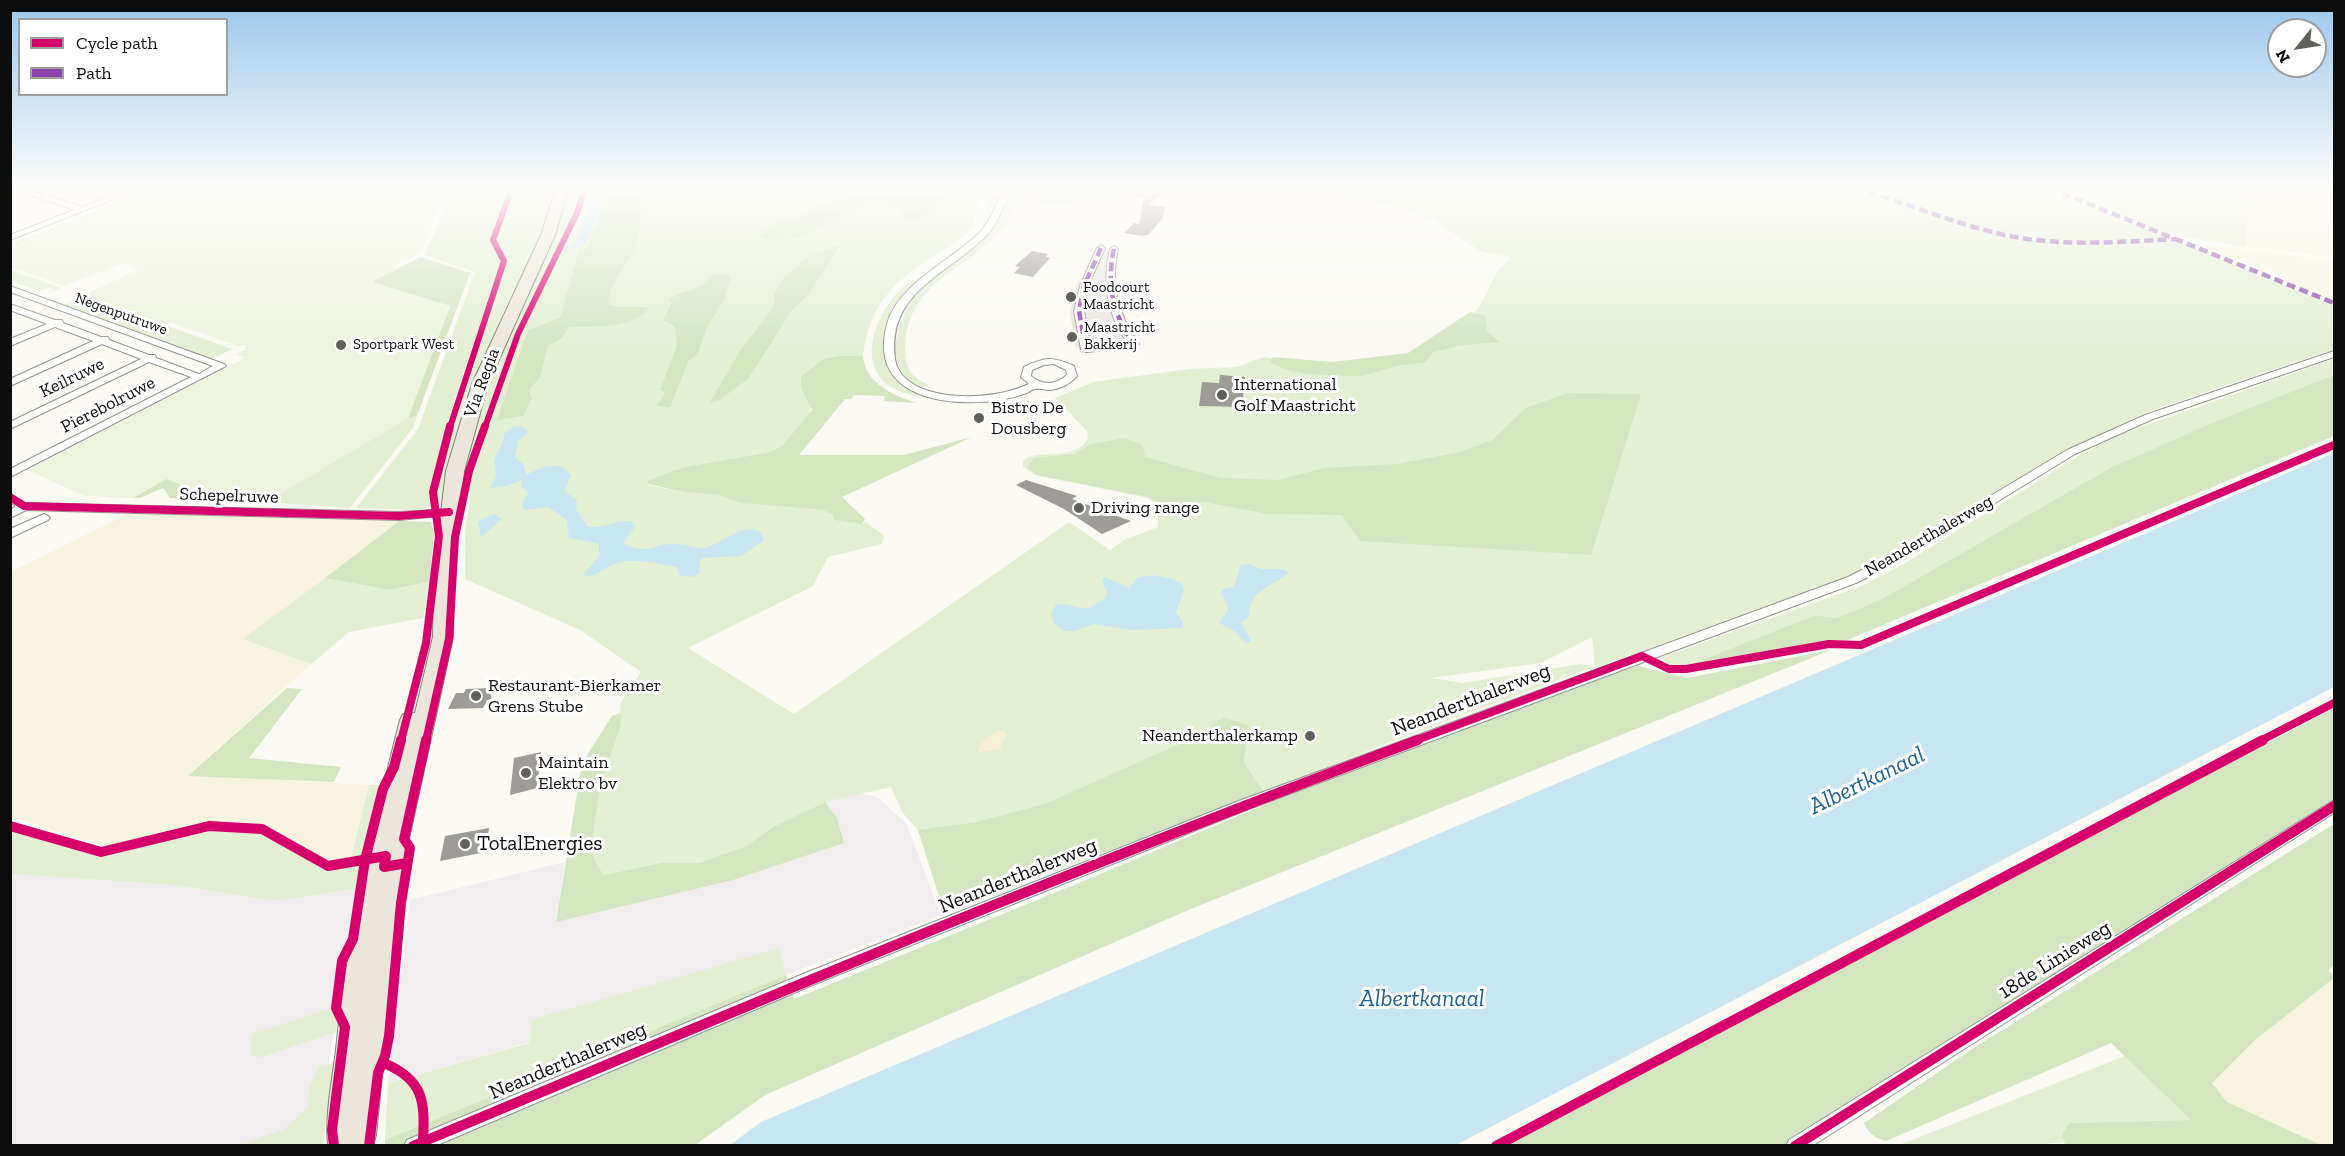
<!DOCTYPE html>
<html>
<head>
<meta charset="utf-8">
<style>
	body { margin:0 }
	#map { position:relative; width:2345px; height:1156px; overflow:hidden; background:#faf9f2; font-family:"Zilla Slab",serif }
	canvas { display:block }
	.frame { position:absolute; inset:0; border:12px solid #0d0d0d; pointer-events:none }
	.legend { position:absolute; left:18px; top:18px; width:210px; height:78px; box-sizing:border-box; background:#fff; border:2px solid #9e9e9e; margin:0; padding:8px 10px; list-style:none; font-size:18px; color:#0d0d0d }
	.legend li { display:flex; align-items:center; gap:12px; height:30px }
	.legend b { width:30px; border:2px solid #9e9e9e }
	.north { position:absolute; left:2267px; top:18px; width:60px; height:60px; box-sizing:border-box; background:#fff; border:2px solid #9e9e9e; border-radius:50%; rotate:240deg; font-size:16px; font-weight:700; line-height:24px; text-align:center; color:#0d0d0d }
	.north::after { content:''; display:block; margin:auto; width:21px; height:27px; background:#60605d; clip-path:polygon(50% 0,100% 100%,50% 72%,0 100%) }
</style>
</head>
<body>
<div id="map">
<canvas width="2345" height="1156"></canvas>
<div class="frame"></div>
<ul class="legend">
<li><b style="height:8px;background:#d6006c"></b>Cycle path</li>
<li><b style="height:8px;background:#8e44ad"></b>Path</li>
</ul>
<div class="north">N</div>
</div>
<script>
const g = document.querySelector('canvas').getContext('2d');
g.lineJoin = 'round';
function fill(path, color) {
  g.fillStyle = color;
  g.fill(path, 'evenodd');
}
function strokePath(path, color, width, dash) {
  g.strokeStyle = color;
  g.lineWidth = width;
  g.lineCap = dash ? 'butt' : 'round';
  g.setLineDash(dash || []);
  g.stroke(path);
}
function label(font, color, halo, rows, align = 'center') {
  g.font = font + ' "Zilla Slab",serif';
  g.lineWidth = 6;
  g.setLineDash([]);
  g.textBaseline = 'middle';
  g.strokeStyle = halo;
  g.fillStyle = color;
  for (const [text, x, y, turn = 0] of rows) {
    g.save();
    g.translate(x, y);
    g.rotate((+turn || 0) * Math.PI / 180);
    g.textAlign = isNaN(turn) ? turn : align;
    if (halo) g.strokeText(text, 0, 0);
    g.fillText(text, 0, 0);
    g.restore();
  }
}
const industrial = new Path2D(`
	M860,793L877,797L906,823L941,915L786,975L778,949L532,1020L529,1042L388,1083L410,900L565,862L556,921L844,843L837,818L825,802Z
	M11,874L172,885L276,901L356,889L316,1145L11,1146Z`);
const farmland = new Path2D(`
	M2117,188L2199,191L2334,188V257L2245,247L2249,193Z
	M2191,243L2334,260V301L2294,285L2292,280L2286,277Z
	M128,514L399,521L244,639L311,664L189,775L369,785L350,859L332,862L274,828L226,820L108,847L11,817V572Z
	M2334,978V1145H2321L2227,1102L2211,1083L2254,1041Z`);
const green = new Path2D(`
	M152,188H162L17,246L11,244Z
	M455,188H511L491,241L500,258L501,264C489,305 421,476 433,506L418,510L356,508L418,429L475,272L424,255Z
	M514,188H559L442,502L438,505C425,480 492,299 505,263L495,240Z
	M567,188H609L604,206L655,191L678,188H985C974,200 981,218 969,231C960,241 947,248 935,255C894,282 869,304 863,356H840L807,399L811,404L809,415L783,445L771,452L684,467L647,481L648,485L684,492L719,495L740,503L823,510L862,524L866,522L884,536L882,544L828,557L813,586L688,648L794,714L1069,522L1110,550L1124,540L1158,527C1159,516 1158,505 1148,498L1035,475L1023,467V461L1028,457C1048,451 1075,459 1088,439L1087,431L1055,398L1093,382L1189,369L1237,367L1264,357L1322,366L1416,356L1476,311C1489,294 1491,273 1510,259V257L1482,252L1432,219L1383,203L1348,195L1290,188H2045L2334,305V349L2149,411L2109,430L2062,454L1888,556L1846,577L1595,668L1592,637L1541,663L1431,678L1463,683L1581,664L1593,667L1392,741L1264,793L1244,762L1249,726L975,837L918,830L902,812L891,787L825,802L773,827L746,846L699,863H660L604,875L596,863L591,848L601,783L621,725L620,704L641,672L580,630L465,579V533L470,499L453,502L478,405Z
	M993,188H1006C995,201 993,217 982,230L987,196Z
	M1015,188H1140L1120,197L1048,204L1035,201L1025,190C1017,202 1012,218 1002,229C965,273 908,280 905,348C905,368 911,378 930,385L919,388C901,377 894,364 896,342C902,290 950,264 988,233C999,219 1003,203 1015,188Z
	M2052,188L2250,193L2245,247L2172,235Z
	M10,270H11L61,288L48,293L54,289L49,288L40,291L11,281Z
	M126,276L79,303L143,327L169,316L177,319L165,325L232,349L212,359L64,305Z
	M921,276C895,297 869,353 898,382C906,389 917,393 926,398C911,395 895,392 883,381C859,356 878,313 898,292C904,285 914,281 921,276Z
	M2334,359V375L2214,422L2110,468L1882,599L1836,618L1815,615L1684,667L1666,663L1662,657L1859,587L1902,565L2090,449L2124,433Z
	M417,416L413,428L350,508L266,502L408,418Z
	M325,578L389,590L429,582L423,618L349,632L311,664L243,639Z
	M369,785H379L356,889L276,901L172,885L11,874V830L104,854L221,827L266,834L323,869L349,866Z
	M779,948L786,975L385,1140L388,1083L529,1043L531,1020Z
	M332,1008L339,1031L258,1058L250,1054L252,1034Z
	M2125,1056L2192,1120L2069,1123L2062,1134L2064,1142L2022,1146H1897Z
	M334,1063L323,1145H241L284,1129L308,1108L309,1088L319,1066Z`);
const forest = new Path2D(`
	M609,188H663L643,198L637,244L611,288L608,304L618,307H650C633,330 594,326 569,327L561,339L548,346L540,377L529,390L532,399L523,416L497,420L528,330L560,318L579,251L587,248Z
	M903,188L957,189C941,202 922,228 900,217V210C854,190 822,240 777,241C772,242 765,238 759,237L769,227L785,218L802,217L816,205Z
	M837,246L840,247L807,296L792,310L748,379L718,401L709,404L740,351L770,312L775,303L774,294L783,279L806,258Z
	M421,257L470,273L417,416L408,418L450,306L371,282Z
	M713,274L731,275L724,300L708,325L697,355L689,360L670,407L657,406L665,392L660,390L677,346L675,327L663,320L672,303L669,300C683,288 697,294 713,274Z
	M1470,312L1486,316L1487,331L1499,342L1457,346L1433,352L1426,362L1396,366L1362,376H1347L1306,374L1287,370L1270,362L1273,357L1332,362L1408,353Z
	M840,356H863C865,384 895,396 917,403L884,401L885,396L854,395L851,399H845L799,455H904L972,437L842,497L865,519L862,524L834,520L833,515L823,510L740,503L719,495L684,492L648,484L647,481L684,467L771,452L783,445L812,410L801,387V377L823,359Z
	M2334,375V436L1847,640L1829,641L1684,667L1815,615L1836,618L1882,599L2110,468L2214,422Z
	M1568,393L1641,394L1591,555L1360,541L1342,515L1268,514L1204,502L1184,504L1167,518L1157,503L1149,497L1037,475L1027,468L1034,458L1075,454L1092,444L1124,438L1140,444L1144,449L1145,457L1221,478L1278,480L1324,468L1397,464L1461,452L1492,440L1526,408Z
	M167,478L218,500L170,498L163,488L140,498H133Z
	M399,521L431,522L434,535L429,582L389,590L325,578Z
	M1831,650L1186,911L765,1095L695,1145L385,1146V1140L786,975L794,999L1091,878L1498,706L1638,666L1687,678Z
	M287,688L302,689L249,758L341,767L334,782L188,776Z
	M2334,708V813L1799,1145L1507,1146Z
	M621,713V725L601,783L591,848L596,863L604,875L660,863H699L746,846L773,827L825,802L837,818L844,843L733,880L556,922L582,763L612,716Z
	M1224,717L1249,726L1244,762L1264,793L944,912L918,830L977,822L1045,804L1195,737Z
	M2334,824V965L2329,970L2334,978L2254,1041L2212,1083L2227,1102L2321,1145H2065L2062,1134L2069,1123L2191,1120L2111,1043L1886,1141C1875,1138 1869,1134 1864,1123L1972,1049Z`);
const sand = new Path2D(`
	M1000,731H1004L1007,736L1001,742V749L978,752C978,744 992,733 1000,731Z`);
const pitch = new Path2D(`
	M159,188H449L419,254L392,267L397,269L372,282L450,306L408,418L266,502L218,500L167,479L133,498L85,496L27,470L245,358L236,354L245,350L246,345L238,346L162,319L142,328L69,301L139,270L124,263L64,286L11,267V247Z
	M2059,188H2096L2132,202L2112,209Z`);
const plaza = new Path2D(`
	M1094,251L1117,252L1115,276L1121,312L1130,335L1139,344L1081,353L1075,345L1070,313L1072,304L1076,284L1088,268Z`);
const water = new Path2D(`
	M599,188H606L586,243L572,250Z
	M522,426L528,432L518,441L515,457L524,465L526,475C540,468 561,458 571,476L564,491L577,500L576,509L587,526C603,531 620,516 634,523L635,527L624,541L625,545C648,555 655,543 676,544C686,544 695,549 704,548C723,545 742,520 762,533L763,541L741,556L702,558L700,561L699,573L693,577L680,576L676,567L671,566C654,563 631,557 614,564C604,568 595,579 583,575L599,556V544L569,538L567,520L548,507L525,510L522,505L528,493L521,486L522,480L506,486L490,488L496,476L494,460L503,442L504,434L511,428Z
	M2334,453V687L1456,1145H730L761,1122Z
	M494,514L502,519L481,537L478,523L482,519Z
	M1249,564L1261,569H1284L1289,573C1272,587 1248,590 1249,617L1241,622L1251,640L1247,644L1234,631L1219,623L1228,610L1227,603L1220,593L1223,589L1234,587L1241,565Z
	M1152,575L1173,579L1182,584L1184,590L1176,612L1183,623L1182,628L1132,630L1094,624L1074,631H1064L1054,624L1051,613L1056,605L1064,604L1088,609L1105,598L1107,593L1102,580L1105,577L1129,588L1137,578Z`);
const building = new Path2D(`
	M1143,188L1163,194L1148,205L1165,206L1163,218L1148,235L1142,236L1124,233L1134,223L1139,224L1144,198L1134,196Z
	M1032,251L1048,254L1045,257L1050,258L1033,277L1014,273L1020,267L1015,266Z
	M1220,375L1245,377L1242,407L1199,406L1202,382L1219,383Z
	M1026,480L1077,496L1072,499L1131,521L1102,534L1064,509L1016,485Z
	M489,688L492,700H487L483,708L448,709L456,693H464L466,689Z
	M541,752L537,788L510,795L514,758Z
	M489,828L486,852L440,861L445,836Z`);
const street = new Path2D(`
	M10,188H23L40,194L54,188H66L48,196L82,207L130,188H142L10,240V235L74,210Z
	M1006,188H1014C1003,203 999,223 986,236C947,275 887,292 895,358C897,376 913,386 929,391C958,400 1002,397 1029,384L1021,377L1024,367C1045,357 1052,356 1074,366L1077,376C1070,384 1060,389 1049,390C1045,390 1040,388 1036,389C1033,389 1030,391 1027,393C1019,396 1010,398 1001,400C947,408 867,398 887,324C898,283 953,260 980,232C992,220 996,202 1006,188ZM1054,364L1066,370L1067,375C1055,385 1043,386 1031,376L1032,370L1044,365Z
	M1101,245L1105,248L1088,286L1084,311L1090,346L1127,342C1107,315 1102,281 1110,249L1114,246L1118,249C1110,284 1118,315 1139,344L1134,347L1086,352L1081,349L1074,311L1080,286L1097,248Z
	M10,286L224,364L226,366L10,477V469L191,377L149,362L10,429V422L141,359L102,344L10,386V379L93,341L55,327L10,346V339L47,324L10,310V304L55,320H62L63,323L101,337H108L109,340L149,355H155L156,358L199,374L213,366L10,292Z
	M2334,351V357L2153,419L2075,454L1907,557L1856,583L1246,810L815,984L435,1146H404L407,1140L803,974L1236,802L1848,577L1899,551L2067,450L2145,415Z
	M10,494L26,503L399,512L449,509L455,512L449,515L399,520L26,510L10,518V510L16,506L10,502Z
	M44,514L48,516L50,518L48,520L10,538V529Z
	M2334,800V813L1812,1146H1786L1789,1140Z`);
const primary = new Path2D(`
	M556,188H569L555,235L488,384L464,471L454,571L453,637L403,866L376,1135L373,1146H328C325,1114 332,1082 336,1050C347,938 372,829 400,720L403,714L415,713L433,637L434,571L446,471L472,384L541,235Z`);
const quiet = new Path2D(`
	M1855,188C1905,202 1954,224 2005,235C2061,247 2118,242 2175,239
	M2049,188L2334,303
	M1101,248L1084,286L1079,311L1086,349L1134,344
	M1114,249C1106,283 1113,316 1134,344`);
const cyclewayFar2 = new Path2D(`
	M450,427L504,261L493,240L512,188
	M485,427L518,334L577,213L585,188`);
const cyclewayFar1 = new Path2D(`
	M10,497L24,506L399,516L449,512
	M401,741L426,643L439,536L433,492L450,426
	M426,741L449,639L455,537L469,471L485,426
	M1414,741L1642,656L1669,669H1686L1829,644L1861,645L2334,445
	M2260,741L2334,703`);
const cycleway = new Path2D(`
	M10,826L101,852L209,826L262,829L328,866L386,856L384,867L407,863
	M384,1063C424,1080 425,1101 423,1141
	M334,1146L332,1130L345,1027L336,1008L342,961L353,939L365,860L383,789L394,767L401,740
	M369,1146L378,1073L385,1056L389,1036L401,903L410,848L404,839L426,740
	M413,1146C746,1006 1079,866 1418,740
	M1496,1146L2263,740
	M1795,1146L2334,806`);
const markers = [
	[1071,297,6,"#60605d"],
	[1072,337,6,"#60605d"],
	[341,345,6,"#60605d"],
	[1222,395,6,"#60605d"],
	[979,418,6,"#60605d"],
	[1079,508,6,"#60605d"],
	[476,696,6,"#60605d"],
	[1310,736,6,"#60605d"],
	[526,773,6,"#60605d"],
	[465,844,6,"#60605d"]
];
const farPoinames = [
	["Foodcourt",1083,288],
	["Maastricht",1083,305],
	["Maastricht",1084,328],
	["Bakkerij",1084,345],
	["Sportpark West",353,345]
];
const farStreetnames = [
	["Negenputruwe",121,314,20]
];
const streetNames = [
	["Keilruwe",72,378,-26],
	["Via Regia",482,383,-70],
	["Pierebolruwe",108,405,-27],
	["Schepelruwe",229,496,2],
	["Neanderthalerweg",1929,536,-30]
];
const poiNames = [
	["International",1234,385],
	["Golf Maastricht",1234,406],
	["Bistro De",991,408],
	["Dousberg",991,429],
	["Driving range",1091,508],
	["Restaurant-Bierkamer",488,686],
	["Grens Stube",488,707],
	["Neanderthalerkamp",1298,736,"right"],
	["Maintain",538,763],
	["Elektro bv",538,784]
];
const nearStreetnames = [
	["Neanderthalerweg",1471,700,-21],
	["Neanderthalerweg",1018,876,-22],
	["18de Linieweg",2055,960,-32],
	["Neanderthalerweg",568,1061,-23]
];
const nearPoinames = [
	["TotalEnergies",477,844]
];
const nearWaternames = [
	["Albertkanaal",1867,781,-26],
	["Albertkanaal",1422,999]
];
fill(industrial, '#f1ecee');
fill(farmland, '#f6f4df');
fill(green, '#e3efd3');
fill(forest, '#d4e5c2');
fill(sand, '#f8f0d5');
fill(pitch, '#edf3dd');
fill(plaza, '#eae7de');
fill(water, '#cae5f2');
fill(building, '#9d9c98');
strokePath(street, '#949390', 2);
strokePath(primary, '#81817d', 2);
fill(street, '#fefefd');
fill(primary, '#ebe6da');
strokePath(quiet, '#8e44ad', 4.5, [9, 4.5]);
strokePath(cyclewayFar2, '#d6006c', 6);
strokePath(cyclewayFar1, '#d6006c', 8);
strokePath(cycleway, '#d6006c', 10);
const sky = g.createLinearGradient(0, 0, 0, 350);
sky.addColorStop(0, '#9cc8ec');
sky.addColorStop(0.54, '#fdfcf9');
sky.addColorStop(1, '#fdfcf900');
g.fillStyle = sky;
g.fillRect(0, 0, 2345, 350);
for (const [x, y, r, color] of markers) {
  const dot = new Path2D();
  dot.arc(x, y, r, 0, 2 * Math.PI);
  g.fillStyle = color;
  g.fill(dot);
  strokePath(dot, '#fff', 2);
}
label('15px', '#0d0d0d', '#fff', farPoinames, 'left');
label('15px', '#0d0d0d', '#fff', farStreetnames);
label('18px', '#0d0d0d', '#fff', streetNames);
label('18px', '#0d0d0d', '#fff', poiNames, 'left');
label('21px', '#0d0d0d', '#fff', nearStreetnames);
label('21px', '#0d0d0d', '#fff', nearPoinames, 'left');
label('italic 24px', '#1f6396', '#fff', nearWaternames);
</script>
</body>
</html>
